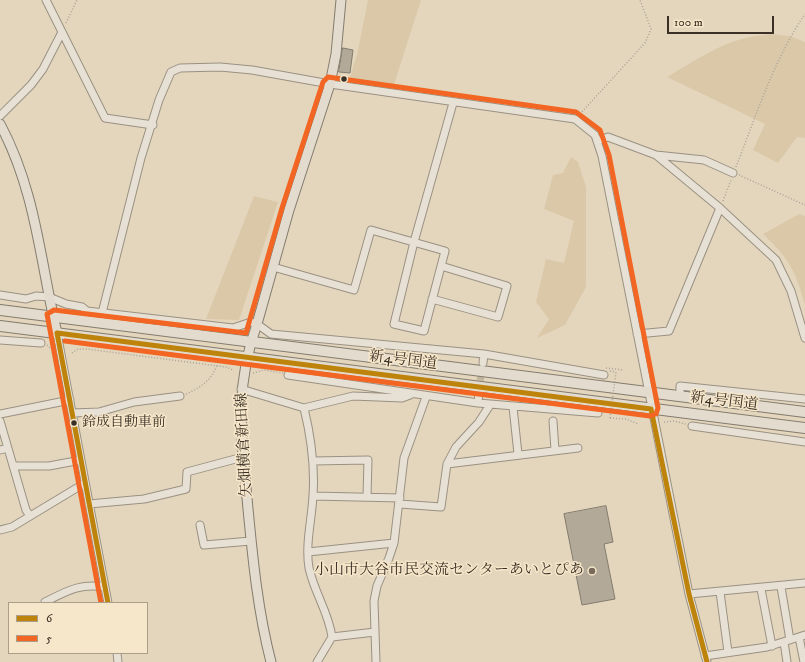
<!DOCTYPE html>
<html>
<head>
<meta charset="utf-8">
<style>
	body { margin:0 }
	#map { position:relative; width:805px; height:662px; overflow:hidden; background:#e4d6bd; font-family:"IM FELL DW Pica",serif }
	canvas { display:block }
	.legend { position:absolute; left:8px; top:602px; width:140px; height:52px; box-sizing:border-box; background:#f7e7ca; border:1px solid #ab9e88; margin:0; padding:5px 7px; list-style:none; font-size:12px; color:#3a3026 }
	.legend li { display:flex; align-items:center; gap:8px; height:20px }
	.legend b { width:20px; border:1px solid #ab9e88 }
	.scale { position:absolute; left:667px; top:16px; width:107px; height:18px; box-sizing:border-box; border:2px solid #3a3026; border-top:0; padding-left:5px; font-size:12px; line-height:14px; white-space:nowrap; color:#3a3026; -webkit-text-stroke:3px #f7e7ca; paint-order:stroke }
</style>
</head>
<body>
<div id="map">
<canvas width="805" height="662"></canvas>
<ul class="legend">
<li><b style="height:5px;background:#be830b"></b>6</li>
<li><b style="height:5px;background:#f26522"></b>5</li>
</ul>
<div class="scale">100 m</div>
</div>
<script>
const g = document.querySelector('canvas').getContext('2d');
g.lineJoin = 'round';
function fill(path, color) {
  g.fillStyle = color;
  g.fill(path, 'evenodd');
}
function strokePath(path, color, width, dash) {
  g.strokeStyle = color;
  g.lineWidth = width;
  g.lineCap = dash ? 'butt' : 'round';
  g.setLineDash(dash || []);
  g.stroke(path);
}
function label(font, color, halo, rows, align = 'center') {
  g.font = font + ' "IM FELL DW Pica","Noto Serif JP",serif';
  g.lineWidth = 3;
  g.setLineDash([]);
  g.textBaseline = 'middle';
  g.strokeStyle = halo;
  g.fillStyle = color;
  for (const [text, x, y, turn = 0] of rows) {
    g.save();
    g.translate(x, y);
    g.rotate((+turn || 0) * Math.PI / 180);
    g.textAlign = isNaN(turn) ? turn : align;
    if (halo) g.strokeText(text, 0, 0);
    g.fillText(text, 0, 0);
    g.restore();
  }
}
const green = new Path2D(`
	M368,0H421L390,97L346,90L357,55Z
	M771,34L790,36L805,42V138L797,137L778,163L753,150L765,124L667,77C705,55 726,38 771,34Z
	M571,157L578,162L586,187V287L565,325L537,338L549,319L536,302L546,259L564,263L574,221L544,209L553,175L563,173Z
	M254,196L278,202L239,320L206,319Z
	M799,214L805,216V305C796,272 789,258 763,234Z`);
const building = new Path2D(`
	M343,48L353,50L350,73L339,72Z
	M606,506L613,542L604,544L615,599L582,605L564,514Z`);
const minorTunnel = new Path2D(`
	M479,391L482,367`);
const path = new Path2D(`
	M66,23L77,0
	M580,114L645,43L651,29L640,0
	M736,167C756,116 774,59 805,14
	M739,175L805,205
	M723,201L731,180
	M47,345L51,349
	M72,353L78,349H87L226,367L233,370
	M606,368L624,370
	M610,371L616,372
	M253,373L264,370L283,373
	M186,394C200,388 212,380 217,365
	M610,418L626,419L638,424
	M664,422L674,421L686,424`);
const minor = new Path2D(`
	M46,0L105,118L153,125
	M0,116L31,85L43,69L62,32
	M597,141L608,137L656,155L704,160L733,173
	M656,155L720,208L776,260L791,291L805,338
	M273,267L354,290L371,230L445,251L424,331L394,324L414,242L453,103
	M0,295L26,299L36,296L49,297L66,304L82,307L87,311L233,328L251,322L257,324L271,334L484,354L604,375
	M432,299L498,317L507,286L441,266
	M102,313L141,158L159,100L171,72L180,68L220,67L252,70L330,84L575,119L595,135L602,156L689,594L707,662
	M57,333L108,603
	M637,334L669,331L720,208
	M0,340L41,343
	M483,363L484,354
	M288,375L478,403L598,413
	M241,389L304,408L353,396L402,398L410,395
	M680,396V386L805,399
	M478,403L479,393
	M513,407L518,454
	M304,408C311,437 315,466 313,495C312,519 305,544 309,568C314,592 329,613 332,637L375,632
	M72,413L99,412L134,402L180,396
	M0,414L70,400
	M0,421L26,510L30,516
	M553,421L555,450
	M692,426L805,442
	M0,450L8,448
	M313,461L368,460L367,497
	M447,464L578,448
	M14,466H49L81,460
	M313,496L400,498
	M89,504L144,499L186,489L187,472L243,457
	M400,504L441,507L447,464L456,447L479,422L490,405
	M200,525L204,545L251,541
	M0,530L12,527L85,483
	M308,552L394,543
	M781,587L790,640
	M761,589L772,646
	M720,592L728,652
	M689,594L805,583
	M45,602C67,591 80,583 105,587
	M799,637L804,662
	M784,642L787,662
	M117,653L118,662
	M705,656L767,647L805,635
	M317,662L332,637
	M376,662L374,601L377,586L389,558L394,543L404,458L426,397`);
const major = new Path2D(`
	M0,124C36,191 40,261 57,333
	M271,662C258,612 253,561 248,509C242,440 233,391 257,324L289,210L330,84L336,54L341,0`);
const highway = new Path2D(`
	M0,310L805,412
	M0,326L805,428`);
const pathBridge = new Path2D(`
	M610,418L616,372`);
const bus1 = new Path2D(`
	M57,333L651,409
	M57,333L108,603
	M651,409L689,594L707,662`);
const bus2 = new Path2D(`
	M65,341L650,416L656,414L658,408L609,155L600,130L576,112L328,77L323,82L282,208L246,333L54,310L47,314L101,603`);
const markers = [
	[344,79,3.5,"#3a3026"],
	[74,423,3.5,"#3a3026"],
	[592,571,4,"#766a5b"]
];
const busNames = [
	["鈴成自動車前",82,423]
];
const streetNames = [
	["新4号国道",403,361,7],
	["新4号国道",724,402,7],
	["矢畑横倉新田線",245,445,-93]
];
const poiNames = [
	["小山市大谷市民交流センターあいとぴあ",584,571]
];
fill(green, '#dbc8a8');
fill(building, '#b3a999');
strokePath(building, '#837b6d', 1);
strokePath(minorTunnel, '#c2b59f', 7, [7, 3.5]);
strokePath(minor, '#9a9182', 9);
strokePath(major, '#837b6d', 11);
strokePath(highway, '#837b6d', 12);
strokePath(path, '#aaa499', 1.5, [1, 2]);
strokePath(minor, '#e7e1d5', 7);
strokePath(major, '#e3dcce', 9);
strokePath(highway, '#e3dcce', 10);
strokePath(pathBridge, '#aaa499', 1.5, [1, 2]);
strokePath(bus1, '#be830b', 5);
strokePath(bus2, '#f26522', 5);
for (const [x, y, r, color] of markers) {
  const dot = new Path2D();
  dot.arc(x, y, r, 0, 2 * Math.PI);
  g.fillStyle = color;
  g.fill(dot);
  strokePath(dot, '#f7e7ca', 1.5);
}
label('14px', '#3a3026', '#f7e7ca', busNames, 'left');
label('15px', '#3a3026', '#f7e7ca', streetNames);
label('15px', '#3a3026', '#f7e7ca', poiNames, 'right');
</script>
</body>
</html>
